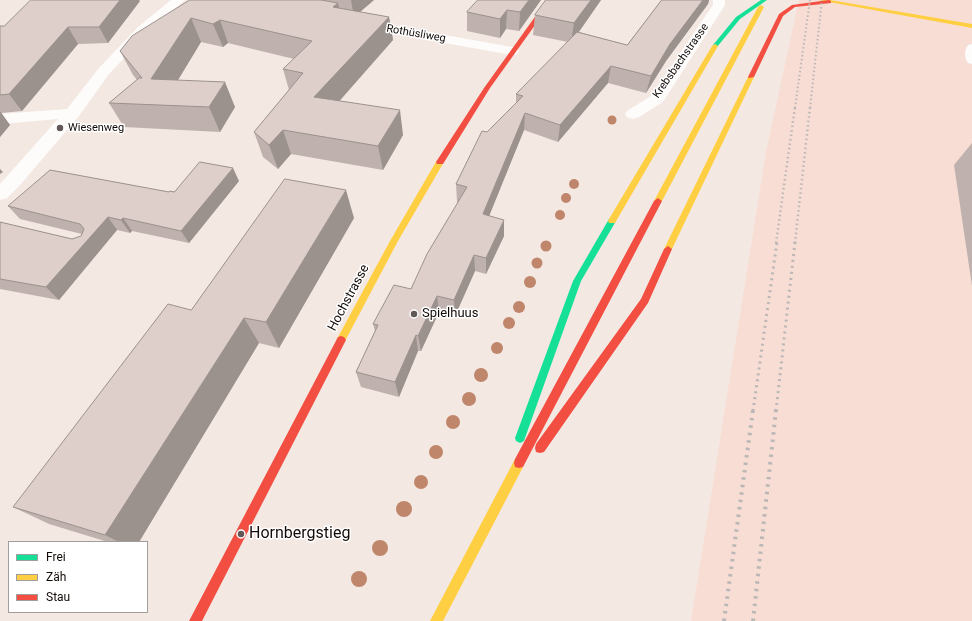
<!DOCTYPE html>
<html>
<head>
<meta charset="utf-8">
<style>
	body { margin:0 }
	#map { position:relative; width:972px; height:621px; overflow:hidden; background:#f4e8e3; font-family:Roboto,sans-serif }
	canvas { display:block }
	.legend { position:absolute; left:8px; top:541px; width:140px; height:72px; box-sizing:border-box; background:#fff; border:1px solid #a19d9c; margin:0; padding:5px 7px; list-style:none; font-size:12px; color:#140b08 }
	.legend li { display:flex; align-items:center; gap:8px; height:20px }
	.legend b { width:20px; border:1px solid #a19d9c }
</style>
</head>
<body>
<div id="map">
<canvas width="972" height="621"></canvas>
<ul class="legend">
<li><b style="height:5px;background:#16e098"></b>Frei</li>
<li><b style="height:5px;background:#ffcf43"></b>Zäh</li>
<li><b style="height:5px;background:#f24e42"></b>Stau</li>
</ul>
</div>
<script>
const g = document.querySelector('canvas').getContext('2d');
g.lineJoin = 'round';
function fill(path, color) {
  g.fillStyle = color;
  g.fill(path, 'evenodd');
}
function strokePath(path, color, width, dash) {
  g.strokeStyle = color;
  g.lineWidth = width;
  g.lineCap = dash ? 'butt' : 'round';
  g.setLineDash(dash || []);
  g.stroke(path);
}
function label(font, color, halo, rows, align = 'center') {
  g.font = font + ' Roboto,sans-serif';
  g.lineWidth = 3;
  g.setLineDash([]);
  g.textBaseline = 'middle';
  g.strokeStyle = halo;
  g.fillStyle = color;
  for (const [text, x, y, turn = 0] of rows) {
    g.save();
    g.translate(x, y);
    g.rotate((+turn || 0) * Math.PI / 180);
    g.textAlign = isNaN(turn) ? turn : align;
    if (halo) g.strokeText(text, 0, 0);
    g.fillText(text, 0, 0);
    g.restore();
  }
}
const built = new Path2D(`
	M799,0H972V621H691L766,152Z`);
const lane = new Path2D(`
	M972,44V64L968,63C964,58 964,50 968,45Z`);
const street = new Path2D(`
	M171,0H185L148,33L109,74L79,116L20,185L7,198L0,200V184L58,119L0,124V114L67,109L99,68L138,27Z
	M713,0H725V5L663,102L639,117L633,119L627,117L625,114L627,111L651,96L713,5Z
	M361,20L512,47L517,48L519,51L517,54L512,55L356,27L354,24L356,21Z`);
const fast = new Path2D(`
	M761,0H767L740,19L717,47H713V45L736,17Z
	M612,218L616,221L581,281L525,438L524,441L520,443L516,441L515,438L573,281L609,219Z`);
const slow = new Path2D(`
	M818,0H830L972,24V28Z
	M761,5L764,7L662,201L658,204L655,203L654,201L758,7Z
	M715,44L718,46L615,223H609L608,221L609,219L712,46Z
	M751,75L754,77L672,249L668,252L665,251L664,249L748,77Z
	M437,160H440L444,162L398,241L344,343L341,344L338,343L336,340L338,337L390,241Z
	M519,458L523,459L524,463L523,467L443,621H430L515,459Z`);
const jam = new Path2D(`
	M547,0H553L490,88L443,164H437L436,162L484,88Z
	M829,0L831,1V3L795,7L783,16L754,77L749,78L748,77L779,14L792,5Z
	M658,198L662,201L523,467L519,468L515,467L514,463L515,459L654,201Z
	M668,246L672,249L648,303L544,452L540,453L536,452L535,448L536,444L641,299L664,249Z
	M341,336L344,337L346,340L202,621H189L338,337Z`);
const railFar3 = new Path2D(`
	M795,108L810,0
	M810,108L822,0`);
const railFar2 = new Path2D(`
	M776,243L795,107
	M795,243L810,107`);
const railFar1 = new Path2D(`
	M753,411L777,242
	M776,411L795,242`);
const rail = new Path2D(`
	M724,621L753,410
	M753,621L776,410`);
const trees = [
	[612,120,4.5],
	[574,184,5],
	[566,198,5],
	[560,215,5],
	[546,246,5.5],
	[537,263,5.5],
	[530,282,6],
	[519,307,6],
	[509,323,6],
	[497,348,6],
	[481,375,7],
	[469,399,7],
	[453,422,7],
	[436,452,7],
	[421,482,7],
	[404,509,8],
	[380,548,8],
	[359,579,8]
];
const wall = new Path2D(`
	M190,0H374L360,12L389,17L393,40L339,101L403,135L383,170L291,154L278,169L263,157L254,132L289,90L283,69L294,59L228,43L223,47L201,42L178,80L235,107L220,132L124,127L109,103L137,80L133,75L120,51Z
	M541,0L519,31L506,29L500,38L467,31V12Z
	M601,0L579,32L627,45L662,0H709L708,4L666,61L646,93L608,83L558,142L524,130L489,216L504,236L486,274L475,271L455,316L439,312L421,351H418L399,397L361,387L356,372L375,331L373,324L411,289L458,202H457L456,184L487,132L516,104V94L568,42L533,35L535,15Z
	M140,1L108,43L78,44L22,111L1,113L10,125L0,137V26H4Z
	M972,143V286L954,165Z
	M239,181L189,243L132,231L130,233L117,230L59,300L0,289V222L72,239L81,236L82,234L20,219L8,206L169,192Z
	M354,218L279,348L259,343L139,542H108L49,524L13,507L191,310Z`);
const shadedWall = new Path2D(`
	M120,0H139L140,1L108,43L99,27Z
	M351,0H374L354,17Z
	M529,0H541L519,31L520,12Z
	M591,0H601L571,43L574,23Z
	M703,0H709L708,4L666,61L646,93L651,76L670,44Z
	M338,3L343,26L333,7Z
	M507,10L506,29L500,38V19Z
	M389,17L393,40L321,122L314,97Z
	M191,18L201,42L164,103L151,79Z
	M220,20L228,43L223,47L213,24Z
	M68,27L78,44L22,111L9,94Z
	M611,66L608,83L558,142L560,125Z
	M225,82L235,107L220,132L209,107Z
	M400,110L403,135L383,170L378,146Z
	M0,111L10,125L0,137Z
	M525,113L524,130L483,231V214Z
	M283,130L291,154L278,169L269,145Z
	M233,168L239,181L189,243L181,231Z
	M0,169L3,172L0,174Z
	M346,190L354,218L279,348L266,322Z
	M108,217L117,230L59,300L46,287Z
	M123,218L132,231L130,233L121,220Z
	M504,220V236L486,274V258Z
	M474,255L475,271L455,316L454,300Z
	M437,296L439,312L421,351L418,336Z
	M244,318L259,343L139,542H119L105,535Z
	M416,335L418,351L399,397L395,382Z`);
const building = new Path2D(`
	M31,0H120L99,27H68L9,94L0,95V26H4Z
	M190,0H321L338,3L333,7L389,17L314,97L400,110L378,146L283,130L269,145L254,132L303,73L283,69L312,41L220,20L213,24L191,18L151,79L225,82L209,107L109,103L139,78H142L120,51L132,36Z
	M478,0H529L520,12L507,10L500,19L467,12Z
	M546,0H591L574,23L535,15Z
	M662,0H703L670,44L651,76L611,66L560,125L525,113L483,214L504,220L486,258L474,255L454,300L437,296L418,336L416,335L395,382L356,372L378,325L373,324L394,285L411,289L427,254L467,187L456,184L482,131L487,132L523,96L516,94L577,32L627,45Z
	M200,162L233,168L181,231L123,218L121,220L108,217L46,287L0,279V222L72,239L81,236L84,229L80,224L8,206L50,170L169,192L170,191L174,192Z
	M285,179L346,190L266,322L244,318L105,535L13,507L168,304L191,310Z`);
const markers = [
	[60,128,4,"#625855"],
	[414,314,4,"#625855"],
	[241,534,4,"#625855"]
];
const farStreetnames = [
	["Rothüsliweg",416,34,10],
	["Krebsbachstrasse",681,61,-55]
];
const farPoinames = [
	["Wiesenweg",68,128]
];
const streetNames = [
	["Hochstrasse",349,298,-62]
];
const poiNames = [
	["Spielhuus",422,314]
];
const nearPoinames = [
	["Hornbergstieg",249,534]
];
fill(built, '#f7ddd4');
fill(lane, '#fdfcfb');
fill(street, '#fdfcfb');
fill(fast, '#16e098');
fill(slow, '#ffcf43');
fill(jam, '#f24e42');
strokePath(railFar3, '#bab7b6', 2, [1.5, 2.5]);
strokePath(railFar2, '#bab7b6', 2.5, [1.5, 3]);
strokePath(railFar1, '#bab7b6', 3, [2, 4]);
strokePath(rail, '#bab7b6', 4, [2.5, 5]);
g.fillStyle = '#bf866c';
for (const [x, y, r] of trees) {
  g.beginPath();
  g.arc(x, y, r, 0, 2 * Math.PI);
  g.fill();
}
fill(wall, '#bfb2ae');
fill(shadedWall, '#9b918d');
fill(building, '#decfca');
strokePath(building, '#9b918d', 1);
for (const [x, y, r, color] of markers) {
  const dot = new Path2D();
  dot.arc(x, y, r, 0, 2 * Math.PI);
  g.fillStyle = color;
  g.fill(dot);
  strokePath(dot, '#fff', 1.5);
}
label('11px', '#140b08', '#fff', farStreetnames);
label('11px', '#140b08', '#fff', farPoinames, 'left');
label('13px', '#140b08', '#fff', streetNames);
label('13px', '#140b08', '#fff', poiNames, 'left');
label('16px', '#140b08', '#fff', nearPoinames, 'left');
</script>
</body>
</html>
